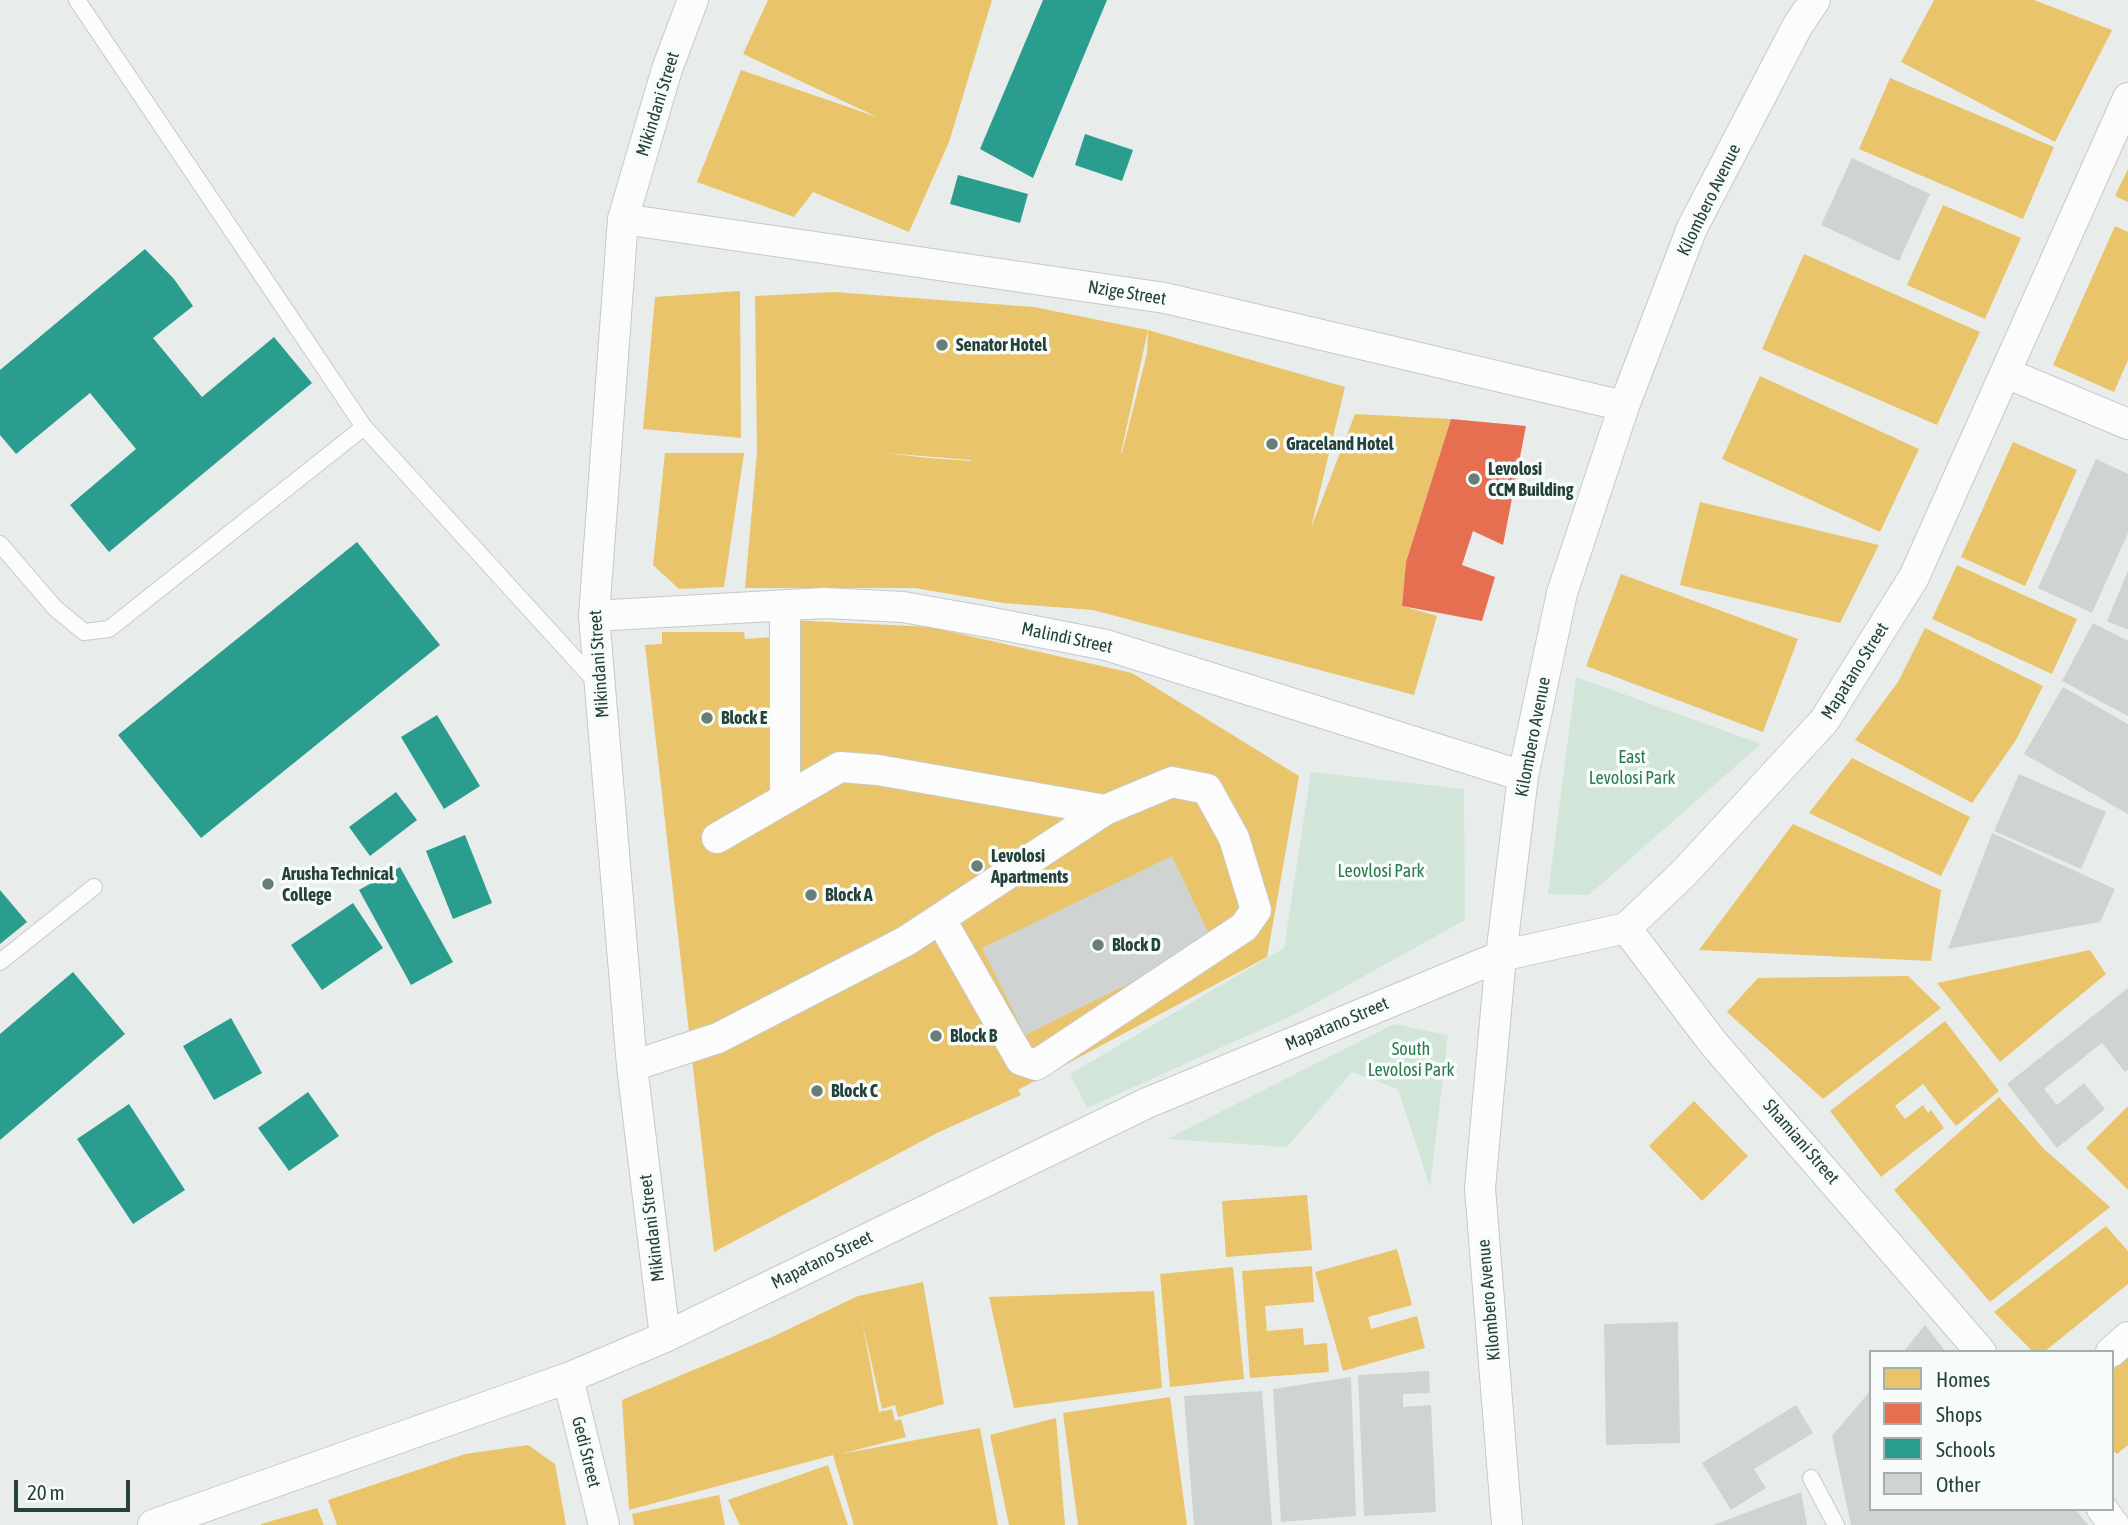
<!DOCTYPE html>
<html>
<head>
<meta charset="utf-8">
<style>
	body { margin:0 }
	#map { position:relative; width:2128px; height:1525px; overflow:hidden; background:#e8edeb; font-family:"Asap Condensed",sans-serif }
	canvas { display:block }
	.legend { position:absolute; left:1869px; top:1350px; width:245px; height:161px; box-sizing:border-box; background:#f7fbf9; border:2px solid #a3b1ad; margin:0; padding:9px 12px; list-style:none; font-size:21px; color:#24423a }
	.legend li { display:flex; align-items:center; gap:14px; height:35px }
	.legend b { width:35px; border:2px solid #a3b1ad }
	.scale { position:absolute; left:14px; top:1480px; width:116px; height:32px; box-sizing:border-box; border:4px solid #24423a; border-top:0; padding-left:9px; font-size:21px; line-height:24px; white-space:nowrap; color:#24423a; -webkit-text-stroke:5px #f7fbf9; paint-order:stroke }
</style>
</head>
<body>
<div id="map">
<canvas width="2128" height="1525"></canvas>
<ul class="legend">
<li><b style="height:19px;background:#e9c46a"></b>Homes</li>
<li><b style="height:19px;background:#e76f51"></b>Shops</li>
<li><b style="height:19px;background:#2a9d8f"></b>Schools</li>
<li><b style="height:19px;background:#cfd4d2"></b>Other</li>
</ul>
<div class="scale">20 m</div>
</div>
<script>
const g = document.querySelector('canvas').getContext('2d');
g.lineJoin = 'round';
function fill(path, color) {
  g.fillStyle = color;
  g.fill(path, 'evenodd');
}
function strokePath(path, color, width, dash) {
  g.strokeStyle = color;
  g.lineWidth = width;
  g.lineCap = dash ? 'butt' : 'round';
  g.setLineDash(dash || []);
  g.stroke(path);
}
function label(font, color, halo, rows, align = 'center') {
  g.font = font + ' "Asap Condensed",sans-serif';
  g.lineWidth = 7;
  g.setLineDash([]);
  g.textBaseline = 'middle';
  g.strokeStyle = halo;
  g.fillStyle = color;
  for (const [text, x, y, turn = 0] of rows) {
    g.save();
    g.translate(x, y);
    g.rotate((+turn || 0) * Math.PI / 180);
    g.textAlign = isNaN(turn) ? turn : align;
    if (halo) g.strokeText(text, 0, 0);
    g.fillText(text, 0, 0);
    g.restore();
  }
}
const green = new Path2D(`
	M1576,677L1761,744L1589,895L1548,894Z
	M1311,772L1464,789L1465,920L1298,1013L1087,1108L1070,1074L1284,948Z
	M1394,1024L1448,1035L1430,1187L1398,1089L1352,1072L1287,1147L1167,1139Z`);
const homes = new Path2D(`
	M768,0H992L949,142L909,232L813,192L794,217L697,182L741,70L877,117L743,54Z
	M1934,0H2034L2112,30L2055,142L1901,62Z
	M1890,78L2054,147L2023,219L1859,149Z
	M2128,169V202L2115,196Z
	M1943,205L2021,238L1985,319L1907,285Z
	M2115,226L2128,232V360L2114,392L2053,365Z
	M1804,254L1980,332L1937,425L1762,349Z
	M740,291L741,438L643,429L655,297Z
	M834,292L1034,307L1148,330L1345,387L1311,528L1355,414L1451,419L1406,562L1402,606L1437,616L1414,695L1093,610L1003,603L915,588H745L757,452L755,296ZM1148,330L1147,353L1122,453H1121ZM885,453L971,460V461L928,458Z
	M1760,376L1919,449L1880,532L1722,459Z
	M2013,442L2077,470L2025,586L1961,557Z
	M665,453H744L724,587L679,589L653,565Z
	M1700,502L1879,545L1840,623L1680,585Z
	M1957,565L2077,619L2052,674L1932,619Z
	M1621,574L1798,639L1763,732L1586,666Z
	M789,620L930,627L1132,673L1299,776L1267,957L1018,1090L1021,1095L937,1133L714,1252L645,645L662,644V632H744L745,639L788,636Z
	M1925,628L2043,686L2016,740L1972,803L1855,740L1898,682Z
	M1852,758L1970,817L1941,876L1809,813Z
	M1793,824L1941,890L1931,961L1699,950Z
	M2090,950L2106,974L2000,1062L1937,983Z
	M1908,976L1941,1008L1823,1099L1727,1012L1758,978Z
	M1945,1021L1999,1091L1956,1126L1923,1084L1895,1106L1905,1119L1923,1105L1928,1113L1931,1110L1944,1128L1881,1177L1830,1111Z
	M1999,1097L2044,1149L2110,1207L1990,1302L1894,1190Z
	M1694,1101L1748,1156L1702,1201L1649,1146Z
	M2128,1106V1190L2086,1148Z
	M1307,1195L1312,1250L1226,1257L1222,1201Z
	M2106,1226L2128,1251V1284L2044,1352H2033L1994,1312Z
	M1397,1249L1412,1305L1368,1317L1371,1329L1417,1316L1425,1348L1343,1371L1315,1272Z
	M1312,1266L1314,1302L1265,1306L1267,1331L1303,1328L1304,1345L1327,1343L1329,1372L1250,1378L1242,1271Z
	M1233,1267L1244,1379L1170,1387L1160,1274Z
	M923,1282L944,1404L898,1417L895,1405L882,1409L862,1321L879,1412L892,1409L895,1421L901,1419L906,1437L841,1454L980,1428L998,1525H854L833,1455L629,1510L622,1400L772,1337L858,1296Z
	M1154,1291L1162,1388L1014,1408L989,1297Z
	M2128,1356V1445L2117,1454L2112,1450V1371Z
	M1170,1397L1187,1525H1078L1063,1413Z
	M1056,1418L1065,1525H1009L990,1435Z
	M528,1445L555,1464L566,1525H337L328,1500L465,1454Z
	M828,1465L848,1525H740L728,1500Z
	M719,1495L725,1525H634L632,1514Z
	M317,1508L324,1525H261V1524Z`);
const shops = new Path2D(`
	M1451,419L1526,426L1503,545L1473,531L1462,565L1495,577L1482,621L1402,606L1406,562Z`);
const schools = new Path2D(`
	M1043,0H1107L1033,178L980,149Z
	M1085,134L1133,150L1122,181L1075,165Z
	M958,175L1028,194L1020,223L950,204Z
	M145,249L174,279L193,306L153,338L202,397L274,337L312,383L109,552L70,505L136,449L90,393L16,454L0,435V370Z
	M357,542L440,645L201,838L118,735Z
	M437,715L480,786L444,809L401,737Z
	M396,792L417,820L370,856L349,827Z
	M465,835L492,903L453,919L426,851Z
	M400,867L453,962L411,985L359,890Z
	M0,890L27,922L0,944Z
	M353,903L383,948L322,990L291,945Z
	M73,972L125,1034L0,1140V1034Z
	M231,1018L262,1073L214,1100L183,1046Z
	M308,1092L339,1136L289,1171L258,1128Z
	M129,1104L185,1190L133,1224L77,1139Z`);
const building = new Path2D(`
	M1852,158L1930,194L1899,261L1821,225Z
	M2096,459L2128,474V533L2092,613L2038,588Z
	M2128,571V630L2107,621Z
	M2093,623L2128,641V716L2062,681Z
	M2063,687L2128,724V814L2024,754Z
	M2019,774L2106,812L2081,869L1994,831Z
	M1992,833L2115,889L2100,922L1948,949Z
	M1172,856L1213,942L1025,1035L982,948Z
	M2128,988V1070L2125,1072L2102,1043L2044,1089L2057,1105L2084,1083L2105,1109L2057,1148L2007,1084Z
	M1678,1322L1680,1443L1606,1445L1604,1324Z
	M1925,1325L1946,1352H1903Z
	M1429,1371L1430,1393L1403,1394V1407L1431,1405L1436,1512L1364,1516L1358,1375Z
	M1351,1377L1356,1516L1281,1522L1273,1389Z
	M1871,1390V1509H2075L2088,1525H1851L1832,1436Z
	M1262,1391L1272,1525H1194L1184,1396Z
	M1796,1405L1813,1433L1754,1469L1766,1488L1731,1510L1702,1463Z
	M1801,1492L1807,1525H1713Z`);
const service = new Path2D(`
	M77,0L364,427L597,683
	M0,544L55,608L84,632L109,629L364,427
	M0,962L94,887
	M1811,1478L1836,1525`);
const minor = new Path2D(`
	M623,219L1165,298L1624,406
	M2006,373L2128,424
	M594,616L824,603L903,607L988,622L1106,645L1523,776
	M785,799V605
	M717,838L840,767L878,770L1105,810
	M1626,928L1714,1044L1981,1352
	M632,1066L718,1038L906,941L1105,810L1172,782L1207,789L1234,838L1256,910L1244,927L1036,1065L1021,1060L941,920
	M665,1337L632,1066L594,616L623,219L667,69L693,0
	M2111,1352L2128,1337
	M568,1378L604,1525
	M2102,1509L2114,1525
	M153,1525L568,1378L665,1337L1147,1103L1501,956L1626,928L1683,874L1824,721L1914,577L2128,98
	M1507,1525L1480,1188L1501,956L1523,776L1562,593L1624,406L1692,228L1798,25L1815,0`);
const markers = [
	[942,345,7,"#697e78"],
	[1272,444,7,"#697e78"],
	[1474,479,7,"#697e78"],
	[707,718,7,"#697e78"],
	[977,866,7,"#697e78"],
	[268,884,7,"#697e78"],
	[811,895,7,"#697e78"],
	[1098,945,7,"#697e78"],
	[936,1036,7,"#697e78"],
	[817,1091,7,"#697e78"]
];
const streetNames = [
	["Mikindani Street",658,104,-73],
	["Kilombero Avenue",1709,200,-64],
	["Nzige Street",1127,293,9],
	["Malindi Street",1067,638,12],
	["Mikindani Street",599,664,-94],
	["Mapatano Street",1855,671,-58],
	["Kilombero Avenue",1533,737,-79],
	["Mapatano Street",1337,1024,-23],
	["Shamiani Street",1801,1142,49],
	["Mikindani Street",652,1228,-97],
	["Mapatano Street",822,1260,-26],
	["Kilombero Avenue",1489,1300,-95],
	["Gedi Street",586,1452,76]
];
const poiNames = [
	["Senator Hotel",956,345],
	["Graceland Hotel",1286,444],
	["Levolosi",1488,469],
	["CCM Building",1488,490],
	["Block E",721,718],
	["Levolosi",991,856],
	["Apartments",991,877],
	["Arusha Technical",282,874],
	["College",282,895],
	["Block A",825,895],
	["Block D",1112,945],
	["Block B",950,1036],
	["Block C",831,1091]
];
const parkNames = [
	["East",1632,757],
	["Levolosi Park",1632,778],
	["Leovlosi Park",1381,871],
	["South",1411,1049],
	["Levolosi Park",1411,1070]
];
fill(green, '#d1e6d8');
fill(homes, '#e9c46a');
fill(shops, '#e76f51');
fill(schools, '#2a9d8f');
fill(building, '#cfd4d2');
strokePath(service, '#c5cac8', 18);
strokePath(minor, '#c5cac8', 32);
strokePath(service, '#fcfcfc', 16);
strokePath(minor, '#fcfcfc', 30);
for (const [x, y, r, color] of markers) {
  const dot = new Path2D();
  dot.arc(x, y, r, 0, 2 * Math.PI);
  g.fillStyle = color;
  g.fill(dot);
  strokePath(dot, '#f7fbf9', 2.5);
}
label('18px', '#24423a', '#f7fbf9', streetNames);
label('bold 18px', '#24423a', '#f7fbf9', poiNames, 'left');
label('18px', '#2d7a4b', '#f7fbf9', parkNames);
</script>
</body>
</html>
